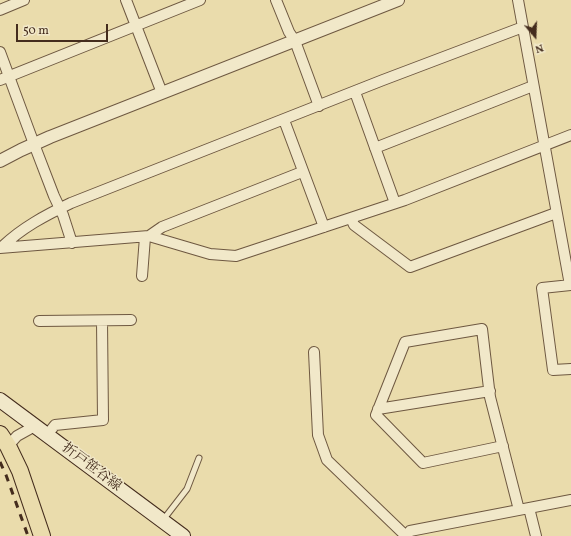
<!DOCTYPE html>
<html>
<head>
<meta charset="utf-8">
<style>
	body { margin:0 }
	#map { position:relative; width:571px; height:536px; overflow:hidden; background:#eadcac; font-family:Vollkorn,serif }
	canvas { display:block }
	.north { position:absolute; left:515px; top:16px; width:40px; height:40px; -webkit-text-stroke:3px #f1e8c9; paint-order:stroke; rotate:161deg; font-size:11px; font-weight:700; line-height:16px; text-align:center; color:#442c1d }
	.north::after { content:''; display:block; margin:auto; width:14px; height:18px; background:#442c1d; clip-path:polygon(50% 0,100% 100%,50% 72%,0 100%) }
	.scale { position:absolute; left:16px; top:24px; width:92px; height:18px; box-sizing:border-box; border:2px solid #442c1d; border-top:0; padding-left:5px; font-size:12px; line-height:14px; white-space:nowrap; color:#442c1d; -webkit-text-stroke:3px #f1e8c9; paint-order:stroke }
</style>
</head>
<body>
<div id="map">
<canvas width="571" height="536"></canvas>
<div class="north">N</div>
<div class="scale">50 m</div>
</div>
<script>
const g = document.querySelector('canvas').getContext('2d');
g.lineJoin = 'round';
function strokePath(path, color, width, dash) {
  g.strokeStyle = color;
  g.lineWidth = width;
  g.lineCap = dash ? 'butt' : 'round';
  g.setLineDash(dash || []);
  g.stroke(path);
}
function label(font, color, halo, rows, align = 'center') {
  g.font = font + ' Vollkorn,"Noto Serif JP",serif';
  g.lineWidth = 3;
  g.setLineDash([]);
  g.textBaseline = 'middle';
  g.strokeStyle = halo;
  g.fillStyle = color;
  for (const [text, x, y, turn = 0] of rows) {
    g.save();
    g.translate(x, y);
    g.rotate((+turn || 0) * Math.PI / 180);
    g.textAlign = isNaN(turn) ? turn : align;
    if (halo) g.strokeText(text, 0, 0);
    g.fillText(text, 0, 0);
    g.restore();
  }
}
const service = new Path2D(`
	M163,520L187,489L199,458`);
const minor = new Path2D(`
	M126,0L162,93
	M276,0L289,32L295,41L319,106
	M518,0L570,285
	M0,10L24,0
	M0,52L34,144L54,196L63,215L72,243
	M0,80L200,0
	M355,92L395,203
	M284,120L324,227
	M375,148L533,86
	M351,218L354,225L410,267L556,213
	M149,236L162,227L302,172
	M0,248L149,236L210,254L236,256L405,200L571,135
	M1,248C21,228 46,215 71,203L383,80L523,27
	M142,276L145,237
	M571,285L542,288L553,370L571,369
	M39,321L131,320
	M314,352L318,435L327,460L406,536
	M378,409L490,391
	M47,435L55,425L103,420L102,321
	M8,446L17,436L35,426
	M503,446L423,463L376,415L405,342L482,329L490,397L519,510
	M529,508L536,536
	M406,536L410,531L571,500`);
const tertiary = new Path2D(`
	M0,161L21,150L50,137L398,0`);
const secondary = new Path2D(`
	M0,400L183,536`);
const primary = new Path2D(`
	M0,434L8,446L20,471L42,536`);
const rail = new Path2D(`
	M0,462L6,475L28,536`);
const streetNames = [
	["折戸笹谷線",91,468,37]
];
strokePath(service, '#6e5841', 7);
strokePath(minor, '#6e5841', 12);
strokePath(tertiary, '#6e5841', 14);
strokePath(secondary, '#442c1d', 16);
strokePath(primary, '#442c1d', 18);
strokePath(service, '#f1e8c9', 5);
strokePath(minor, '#f1e8c9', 10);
strokePath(tertiary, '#f1e8c9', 12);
strokePath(secondary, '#f1e8c9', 14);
strokePath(primary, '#eadcac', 16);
strokePath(rail, '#442c1d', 3, [7, 7]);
label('14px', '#442c1d', '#f1e8c9', streetNames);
</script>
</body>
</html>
